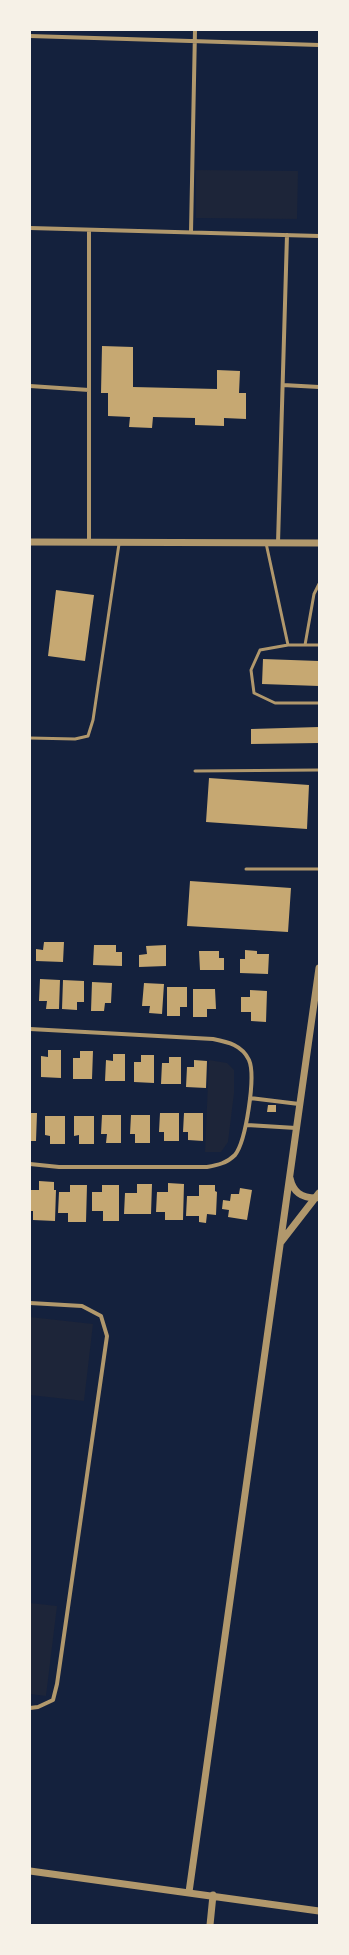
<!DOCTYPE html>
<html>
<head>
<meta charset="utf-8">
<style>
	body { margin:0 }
	#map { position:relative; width:349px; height:1955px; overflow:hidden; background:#14213d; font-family:Karla,sans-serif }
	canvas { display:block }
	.frame { position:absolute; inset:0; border:31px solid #f6f1e7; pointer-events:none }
</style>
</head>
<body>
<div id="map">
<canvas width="349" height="1955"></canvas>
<div class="frame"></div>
</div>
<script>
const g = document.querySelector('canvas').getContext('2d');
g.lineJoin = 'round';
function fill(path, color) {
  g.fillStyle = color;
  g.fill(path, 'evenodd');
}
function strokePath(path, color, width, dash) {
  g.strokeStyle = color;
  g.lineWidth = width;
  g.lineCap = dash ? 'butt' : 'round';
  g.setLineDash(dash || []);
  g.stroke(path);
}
const green = new Path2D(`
	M196,170L298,171L297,219L196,218Z
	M209,1060L227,1063L234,1070V1093L228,1142L221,1152H205Z
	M30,1317L93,1324L84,1401L30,1395Z
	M30,1603L57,1606L46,1696L30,1694Z`);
const building = new Path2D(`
	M102,346L133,347V387L217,389V370L240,371L239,393H246V419L224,418V426L195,425V418L153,417L152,428L129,427L130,417L108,416V393H101Z
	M56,590L94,595L85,661L48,656Z
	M263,659L319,661V686L262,684Z
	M319,727V743L251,744V729Z
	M209,778L309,785L307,829L206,822Z
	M190,881L291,888L288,932L187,926Z
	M44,942H64L63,962L36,961V949L43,950Z
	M94,945H116V952H122V966L93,965Z
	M166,945V966L139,967V955L147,954L146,946Z
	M245,950L257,951V954H269L268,974L240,973V959H245Z
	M199,951H219V958H224V970H200Z
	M40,979L60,980L59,1009H46L47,1001H39Z
	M63,980L84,981V1002H77V1010L62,1009Z
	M92,982L112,983L111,1003H105L104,1011H91Z
	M144,983L164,984L162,1014L149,1013L150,1006H142Z
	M167,987H187V1007H180V1016H167Z
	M193,989H215L216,1009H207V1017H193Z
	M250,990L267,991L266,1022L251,1021V1012H241V997H250Z
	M48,1050H61V1078L41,1077V1056L48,1057Z
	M80,1051H93L92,1079H73V1058H80Z
	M113,1054H125V1081H105L106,1060L113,1061Z
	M141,1055H154V1083L134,1082V1062H141Z
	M169,1057H181V1084H161L162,1063H169Z
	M194,1060L207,1061L206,1088L186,1087L187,1067H194Z
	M268,1105H276V1112H267Z
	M30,1113H37L36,1141H30Z
	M160,1113H179V1141H164V1132H159Z
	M184,1113H203V1141L188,1140V1132H183Z
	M102,1115H121V1143H106L107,1134H101Z
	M131,1115H150V1143H135V1134H130Z
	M45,1116H65V1144H50V1136L45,1135Z
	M74,1116H94V1144H79V1135L74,1136Z
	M39,1181L54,1182V1190H56L55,1221L33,1220V1211H30V1190H39Z
	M168,1183L184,1184L183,1220H165V1212H156L157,1192H168Z
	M137,1184H152L151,1214H124L125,1193H137Z
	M70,1185H87L86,1222H68V1213H58L59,1192H70Z
	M102,1185H119V1221H103V1211H92V1192H102Z
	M199,1185H215V1191L217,1192L216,1215L207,1214L206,1223L199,1222V1216H186L187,1196H199Z
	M240,1188L252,1190L247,1220L228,1217L229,1210L222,1209L223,1200L230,1201L231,1194H239Z`);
const service = new Path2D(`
	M266,543L288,645
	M305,645L314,594L319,584
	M319,645H288L260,650L251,670L254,693L275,703H319
	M30,738L75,739L88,736L93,720L119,544
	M195,771L319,770
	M246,869H319`);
const minor = new Path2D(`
	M30,36L319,45
	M30,228L319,236
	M191,232L195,30
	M283,385L319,387
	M30,386L89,390
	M89,542V230
	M278,543L287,235
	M30,1029L213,1039C228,1042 242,1045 249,1060C256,1076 246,1141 235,1155C227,1163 218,1165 207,1167H59L30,1164
	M250,1098L299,1104
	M247,1125L296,1128
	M30,1303L82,1306L101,1316L107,1336L57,1684L53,1700L38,1707L30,1708`);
const tertiary = new Path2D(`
	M30,542L319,543
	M290,1178C293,1192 301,1198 316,1198
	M281,1242L319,1193
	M30,1871L319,1911
	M189,1892L319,968
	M210,1925L213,1895`);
fill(green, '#1d2539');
fill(building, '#c6a872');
strokePath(service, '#b1986c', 3);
strokePath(minor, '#b1986c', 4);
strokePath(tertiary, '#b1986c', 7);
</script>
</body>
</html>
